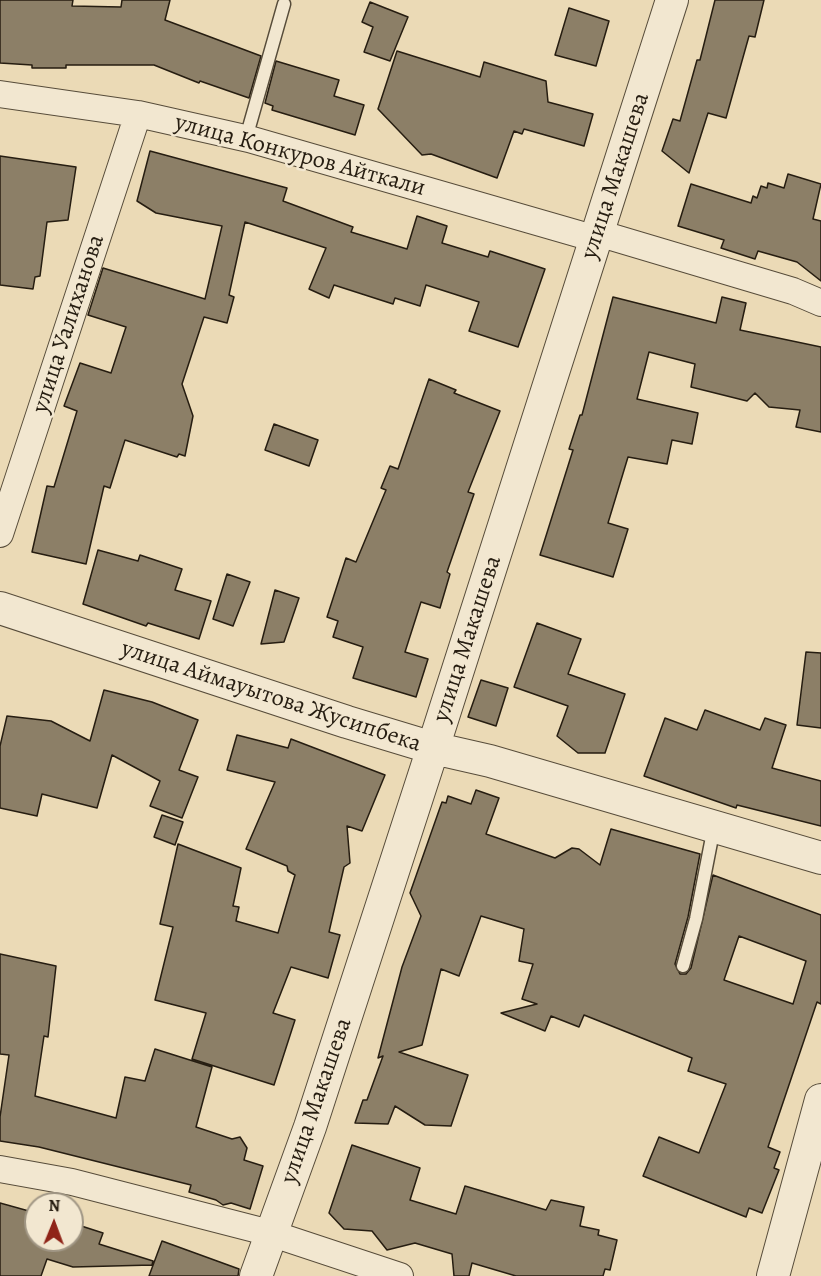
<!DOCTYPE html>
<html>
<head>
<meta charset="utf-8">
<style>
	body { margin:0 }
	#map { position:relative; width:821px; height:1276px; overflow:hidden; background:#ebdab6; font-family:Alegreya,serif }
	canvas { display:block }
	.north { position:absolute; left:24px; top:1192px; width:60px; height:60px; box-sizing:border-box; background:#f2e7d0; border:2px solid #a09684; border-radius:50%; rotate:1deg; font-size:16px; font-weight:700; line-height:24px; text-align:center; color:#261d11 }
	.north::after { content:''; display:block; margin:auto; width:21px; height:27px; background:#8f2418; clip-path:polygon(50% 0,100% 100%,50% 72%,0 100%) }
</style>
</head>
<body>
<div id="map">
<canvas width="821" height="1276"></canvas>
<div class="north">N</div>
</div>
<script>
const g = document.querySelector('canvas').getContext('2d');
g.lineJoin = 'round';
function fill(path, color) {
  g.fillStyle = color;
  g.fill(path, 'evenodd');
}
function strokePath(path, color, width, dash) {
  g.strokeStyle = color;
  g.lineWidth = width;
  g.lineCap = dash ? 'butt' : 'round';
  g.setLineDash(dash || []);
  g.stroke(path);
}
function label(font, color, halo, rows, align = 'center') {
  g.font = font + ' Alegreya,serif';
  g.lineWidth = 5;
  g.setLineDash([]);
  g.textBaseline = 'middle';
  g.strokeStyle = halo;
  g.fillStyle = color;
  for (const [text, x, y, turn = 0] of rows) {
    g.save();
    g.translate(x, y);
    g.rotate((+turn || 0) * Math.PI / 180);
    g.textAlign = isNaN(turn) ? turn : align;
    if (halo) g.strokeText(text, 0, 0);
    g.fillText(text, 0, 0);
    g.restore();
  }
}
const building = new Path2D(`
	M0,0H73L72,6L121,7L122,0H170L165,20L261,56L249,98L200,81L199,83L154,65H66V68H32V65L0,63Z
	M715,0H764L755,37L749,36L726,118L708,113L689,173L662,151L673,119L680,121L697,60H700Z
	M370,2L408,17L390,61L364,52L373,27L362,22Z
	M569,8L609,21L596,66L555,55Z
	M397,51L480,77L484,62L546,81L548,102L593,114L584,146L524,129L522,134L514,131L497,178L431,154L422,155L378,109Z
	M276,61L339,80L334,96L364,105L355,135L272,110L273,106L265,103Z
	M150,151L287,188L283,201L353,227L351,232L407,249L417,216L447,226L442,243L488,257L490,251L545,269L518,347L469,331L479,302L426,285L420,306L395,298L393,304L334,285L329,298L309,289L326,248L245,222L229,295L234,297L227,323L204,317L182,384L193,416L185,456L179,454L177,457L125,440L110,488L104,486L86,564L32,552L47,486L54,487L77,411L64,406L80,363L111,373L126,327L88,315L103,268L205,299L222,226L156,213L137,201Z
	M0,156L76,167L68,220L47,222L40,276L35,277L33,289L0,285Z
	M788,174L821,184L813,219L821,221V281L797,262L758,251L755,259L721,248L724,240L678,226L691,184L751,203L753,196L757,198L761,186L767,188L768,183L784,188Z
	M613,297L716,323L722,297L746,303L740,330L821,347V432L796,427L800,410L769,407L755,393L747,401L691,387L695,364L649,352L637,399L698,413L692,444L672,440L667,464L628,457L608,523L628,529L613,577L540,555L573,450L569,449L580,415H582Z
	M429,379L456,390L454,393L500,411L468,492L474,494L447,572L450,574L440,608L421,602L405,652L428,659L416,697L353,678L363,647L333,637L338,621L327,617L346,558L356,562L386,490L381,488L390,466L398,469Z
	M274,424L318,440L309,466L265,450Z
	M98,550L138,561L140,555L182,569L175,590L211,601L199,639L148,623L146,626L83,604Z
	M227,574L250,582L233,626L213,619Z
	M275,590L299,598L284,642L261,644Z
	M537,623L581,639L568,674L625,694L605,753H578L557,736L568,706L514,687Z
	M806,652L821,653V728L797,725Z
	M481,680L508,688L496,726L468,717Z
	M104,690L152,702L198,720L179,770L198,777L182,818L150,806L160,781L112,755L97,808L42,794L37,816L0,808V746L7,716L51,721L90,741Z
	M705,710L760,730L765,718L786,725L772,768L821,781V826L737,805L736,808L644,776L665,718L697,730Z
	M237,735L288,748L291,739L385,775L362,831L347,826L350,863L344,867L329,932L340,935L328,978L291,967L273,1013L295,1020L274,1085L192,1059L206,1013L155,1000L173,927L160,924L178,844L241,868L233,906L239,907L236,921L278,933L295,875L288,871L287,866L246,849L275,782L227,770Z
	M476,790L499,798L486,834L555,858L572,848L579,849L600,865L611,829L700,854L688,917L675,964L680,974H686L691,968L713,875L821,915V1004L817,1002L768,1147L780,1152L774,1168L779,1170L762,1213L749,1208L746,1217L643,1176L659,1137L699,1153L726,1084L688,1071L692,1058L584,1015L579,1027L551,1016L545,1031L501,1013L537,1004L522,999L533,964L519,961L524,929L481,916L459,976L441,969L422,1045L399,1052L468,1075L451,1126L425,1125L395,1106L388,1124L355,1123L363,1100H367L383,1056L378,1058L402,967L421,916L410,893L442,802L446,803L448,796L471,804ZM739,936L806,961L793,1004L724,980Z
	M162,815L183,822L175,845L154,837Z
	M0,954L56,966L48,1037L44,1036L35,1096L116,1118L125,1077L145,1081L155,1049L212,1067L196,1127L232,1139L240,1137L247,1148L244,1160L263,1166L250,1209L231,1203L223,1205L216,1200L189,1192L191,1185L39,1147L0,1141V1117L9,1055L0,1054Z
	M352,1145L420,1168L410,1200L456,1214L465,1186L546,1210L551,1200L584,1207L580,1226L599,1230L598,1235L617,1240L610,1270L605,1269L603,1276H516L472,1263L469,1276H454L452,1254L415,1243L387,1250L372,1231L344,1229L329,1213Z
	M0,1203L36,1213V1240H72V1223L103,1233L99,1244L153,1261L152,1265L73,1267L47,1259L41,1276H0Z
	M162,1241L239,1269L238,1276H149Z`);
const service = new Path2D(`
	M246,138L284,4
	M683,966L696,919L714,827`);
const minor = new Path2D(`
	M0,94L138,114L249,139L596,239
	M598,233L793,291L821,303
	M0,534L138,114
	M0,1169L72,1182L270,1233L400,1276`);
const tertiary = new Path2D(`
	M0,608L347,722L433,748L490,761L821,858
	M256,1276L310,1127L433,748L672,0
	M773,1276L821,1100`);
const streetNames = [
	["улица Конкуров Айткали",300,156,15],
	["улица Макашева",616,176,-72],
	["улица Уалиханова",69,324,-72],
	["улица Макашева",468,639,-72],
	["улица Аймауытова Жусипбека",271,697,18],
	["улица Макашева",317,1101,-71]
];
fill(building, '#8c7f67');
strokePath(building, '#261d11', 1.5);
strokePath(service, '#574c3a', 15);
strokePath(minor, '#574c3a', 28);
strokePath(tertiary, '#574c3a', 34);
strokePath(service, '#f2e7d0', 12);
strokePath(minor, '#f2e7d0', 26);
strokePath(tertiary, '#f2e7d0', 32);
label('24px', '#261d11', '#f2e7d0', streetNames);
</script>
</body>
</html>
